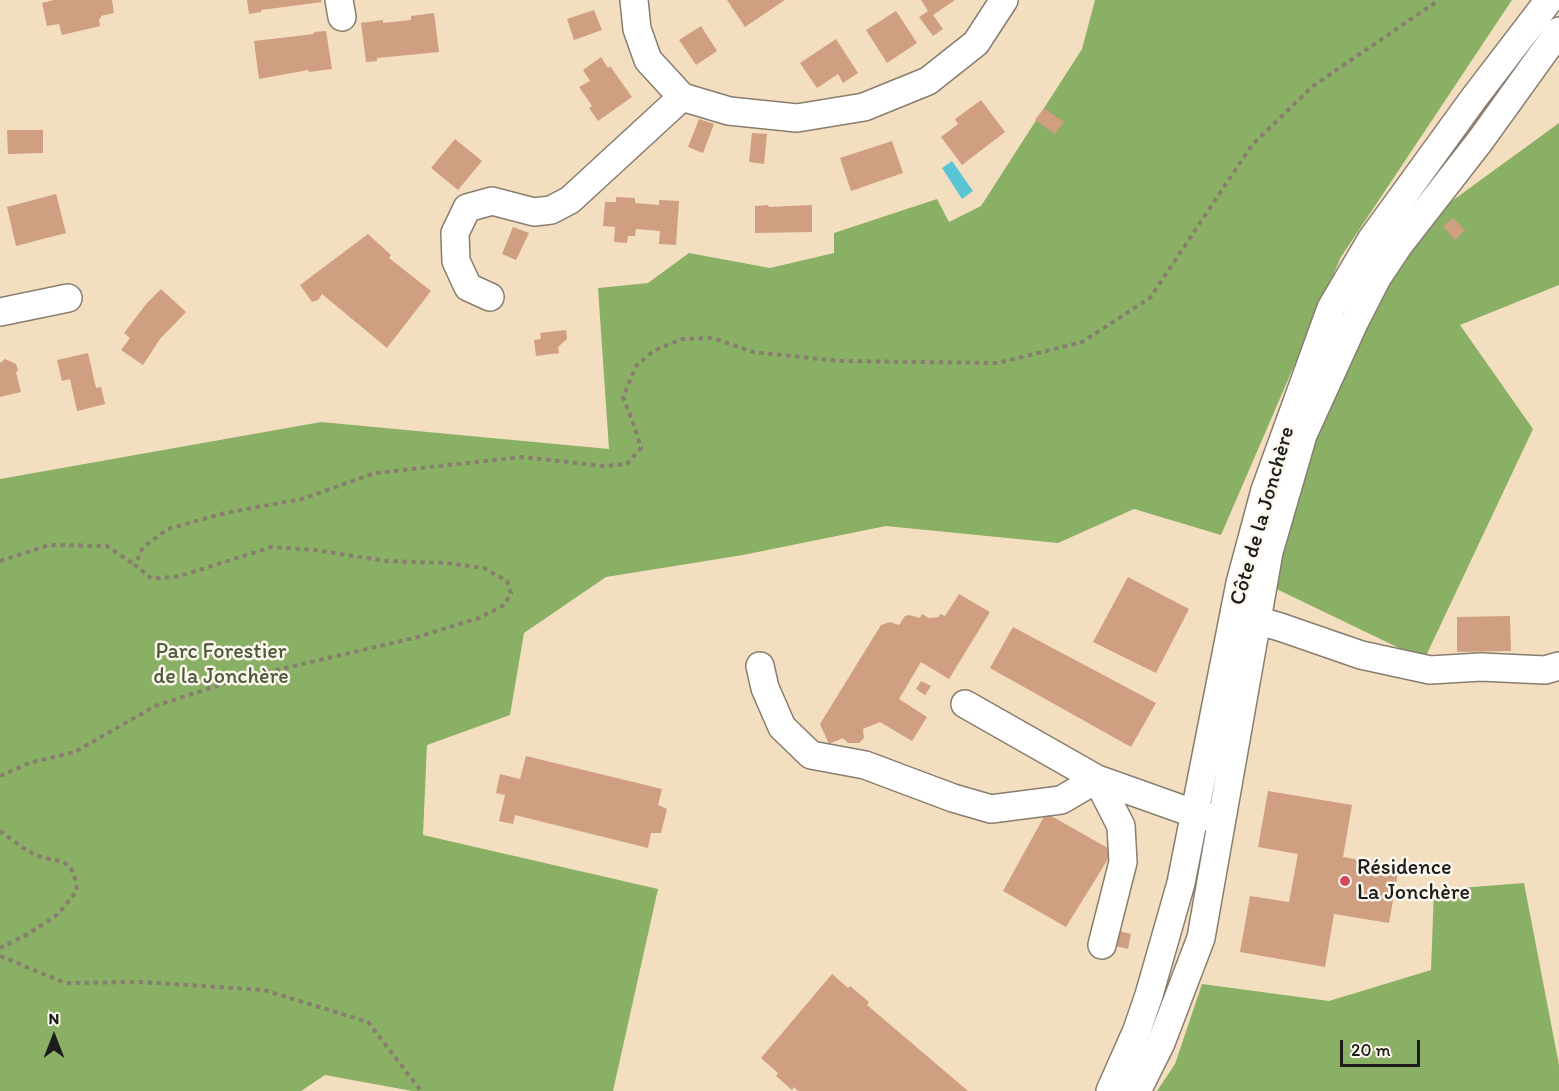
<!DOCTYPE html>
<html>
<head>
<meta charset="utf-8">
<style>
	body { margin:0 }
	#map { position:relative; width:1559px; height:1091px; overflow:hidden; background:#f4dec0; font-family:Itim,sans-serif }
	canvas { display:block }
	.north { position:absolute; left:24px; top:1007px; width:60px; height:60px; -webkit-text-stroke:4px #fbf7ec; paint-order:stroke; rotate:0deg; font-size:16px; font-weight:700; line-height:24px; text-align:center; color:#1c1c1c }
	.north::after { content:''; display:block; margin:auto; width:21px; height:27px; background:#1c1c1c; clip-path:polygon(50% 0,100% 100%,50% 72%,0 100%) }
	.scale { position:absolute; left:1340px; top:1040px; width:80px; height:27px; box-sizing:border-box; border:3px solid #1c1c1c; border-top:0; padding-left:8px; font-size:18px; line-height:21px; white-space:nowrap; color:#1c1c1c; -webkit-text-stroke:4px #fbf7ec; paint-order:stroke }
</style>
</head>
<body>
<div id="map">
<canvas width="1559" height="1091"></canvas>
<div class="north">N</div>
<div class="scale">20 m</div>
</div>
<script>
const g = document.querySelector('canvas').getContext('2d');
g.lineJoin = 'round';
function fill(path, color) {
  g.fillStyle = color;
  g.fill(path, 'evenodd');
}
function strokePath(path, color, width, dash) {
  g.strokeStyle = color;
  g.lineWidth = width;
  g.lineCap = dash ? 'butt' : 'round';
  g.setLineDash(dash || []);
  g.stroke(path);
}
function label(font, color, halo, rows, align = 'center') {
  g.font = font + ' Itim,sans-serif';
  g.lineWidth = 5;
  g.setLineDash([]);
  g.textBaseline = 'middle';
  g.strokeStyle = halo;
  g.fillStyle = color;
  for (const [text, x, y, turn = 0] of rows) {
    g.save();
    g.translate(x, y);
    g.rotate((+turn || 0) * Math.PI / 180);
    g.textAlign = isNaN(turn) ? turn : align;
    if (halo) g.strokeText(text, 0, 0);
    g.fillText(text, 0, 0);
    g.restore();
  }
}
const forest = new Path2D(`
	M1095,0H1512L1341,257L1221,535L1134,509L1058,543L886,526L743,555L606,577L524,633L510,715L427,745L423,835L658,889L613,1091H412L325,1075L301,1091H0V479L321,422L609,449L598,288L648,283L689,253L770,268L834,253V233L937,199L949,222L981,206L1082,49Z
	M1559,123V285L1460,325L1533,429L1424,660L1264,583L1353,273Z
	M1524,883L1559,1065V1091H1157L1175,1064L1202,984L1329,1001L1431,970L1434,890Z`);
const water = new Path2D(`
	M952,161L973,191L962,199L942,168Z`);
const building = new Path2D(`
	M54,0H112L114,13L101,16V18L99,19L100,26L62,35L59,24L47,26L42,3Z
	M247,0H321L322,2L261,10V12L249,14Z
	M727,0H785L745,27Z
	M921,0H955L933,15L943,29L933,36L919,17L928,11Z
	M594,10L602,30L574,40L567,19Z
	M896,11L917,43L887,63L866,30Z
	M434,13L439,52L377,58V61L366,62L361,23L383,20V23L411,20V16Z
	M701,26L717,51L696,65L679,40Z
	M326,31L332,69L309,72L308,70L259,79L254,41L314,34V32Z
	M836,39L858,73L843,83L838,74L817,88L800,63Z
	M601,57L608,68L610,66L632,97L598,121L589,108L592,106L579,87L590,81L583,70Z
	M981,100L1005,132L962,165L941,137L958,124L955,119Z
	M1044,108L1064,122L1055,134L1035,120Z
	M699,119L714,124L703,153L688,147Z
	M7,130H43V153L8,154Z
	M752,133L767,134L764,164L749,162Z
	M455,139L482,161L458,190L431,168Z
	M892,141L903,173L851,191L840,158Z
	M56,194L66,233L16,246L7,207Z
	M616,197L635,198V203L659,205V200L679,201L676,245L659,244L660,231L636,229L635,236H628L627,243L614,242L615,227L603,226L605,202H616Z
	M768,205L769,207L812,205V232L755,233V206Z
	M1453,218L1465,230L1455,240L1443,226Z
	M513,227L529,233L516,260L502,254Z
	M368,234L391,255L389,258L431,291L387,348L322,294L318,300L312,302L300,285Z
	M161,289L186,312L160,339L143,365L121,350L130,338L124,333L147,303Z
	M566,330L567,339L558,347L559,353L536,356L534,340L541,339L540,333Z
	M88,353L96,388L101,387L105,404L77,411L70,379L62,381L57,360Z
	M5,359L16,364L18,371L16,372L21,392L0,397V363Z
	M1128,577L1189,609L1156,673L1093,642Z
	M959,594L990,612L949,679L921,662L899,699L927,717L912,741L880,722L863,729L864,738L859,743H848L843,738L829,744L820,724L881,625L890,622L899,625L905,616L909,615L920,618L922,614L929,618L939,617L940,614L945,616Z
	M1510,616L1511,651L1457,652V617Z
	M1013,627L1156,703L1131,747L990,668Z
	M921,681L931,686L925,695L916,689Z
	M526,756L662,789L658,805L667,809L661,833H651L648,848L515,815L513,824L499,821L505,795L496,793L500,774L520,779Z
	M1268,791L1352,805L1343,857L1399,867L1389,923L1334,914L1325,967L1240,952L1250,896L1289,902L1298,854L1258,847Z
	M1046,813L1113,851L1066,927L1003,891Z
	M1119,931L1131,934L1128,949L1115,946Z
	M832,974L848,988L850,986L869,1002L867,1005L968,1091H798L794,1087L792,1090L776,1076L778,1073L761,1058Z`);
const path = new Path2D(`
	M0,561L49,545L107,546L135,565
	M0,776L29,763L75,752L155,706L238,679L414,638L479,618L504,605L511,593L507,581L484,568L446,563L386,561L315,550L272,547L180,576L152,579L135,565L143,547L168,529L225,513L302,499L375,473L522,457L605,466L627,464L641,448L635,428L623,397L636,366L653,351L682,339L713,338L753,352L840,361L998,363L1082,342L1150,298L1252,145L1313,86L1439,0
	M0,831C10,838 21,847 32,853C56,866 73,851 77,891L57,915L28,934L0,948
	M0,956L65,983L141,982L264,990L368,1022L421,1091`);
const minor = new Path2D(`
	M339,0L342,17
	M634,0L637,29L648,60L682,97L729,111L797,118L864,107L928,81L976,43L1004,0
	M490,297L468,287L456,261L455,233L467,208L492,201L534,212L551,210L570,200L682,97
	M0,312L68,298
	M1242,616L1280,627L1361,655L1430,670L1481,667L1545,670L1559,666
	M760,666L765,688L782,727L811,755L865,765L953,798L991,809L1061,800L1097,779L1121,826L1123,862L1102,945
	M965,704L1097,779L1187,811L1212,818
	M1110,1091L1137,1030L1149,995L1181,883L1240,583L1265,490L1331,308L1371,240L1474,98L1549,0
	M1137,1091L1161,1043L1201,938L1269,552L1303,435L1355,321L1377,278L1399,245L1480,141L1559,31`);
const markers = [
	[1345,881,6,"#d1495b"]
];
const streetNames = [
	["Côte de la Jonchère",1263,516,-74]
];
const parkNames = [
	["Parc Forestier",221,652],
	["de la Jonchère",221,677]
];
const poiNames = [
	["Résidence",1357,868],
	["La Jonchère",1357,893]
];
fill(forest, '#8ab066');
fill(water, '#5bc5d5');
fill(building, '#d09e81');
strokePath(minor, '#887d6e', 30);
strokePath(path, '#887d6e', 4, [4.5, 4.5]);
strokePath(minor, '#fff', 27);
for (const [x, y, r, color] of markers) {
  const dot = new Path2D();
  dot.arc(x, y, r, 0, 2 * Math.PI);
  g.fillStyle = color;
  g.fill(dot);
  strokePath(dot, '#fbf7ec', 2);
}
label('22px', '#1c1c1c', '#fbf7ec', streetNames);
label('22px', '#4f5a3b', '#fbf7ec', parkNames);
label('22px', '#1c1c1c', '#fbf7ec', poiNames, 'left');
</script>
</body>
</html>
